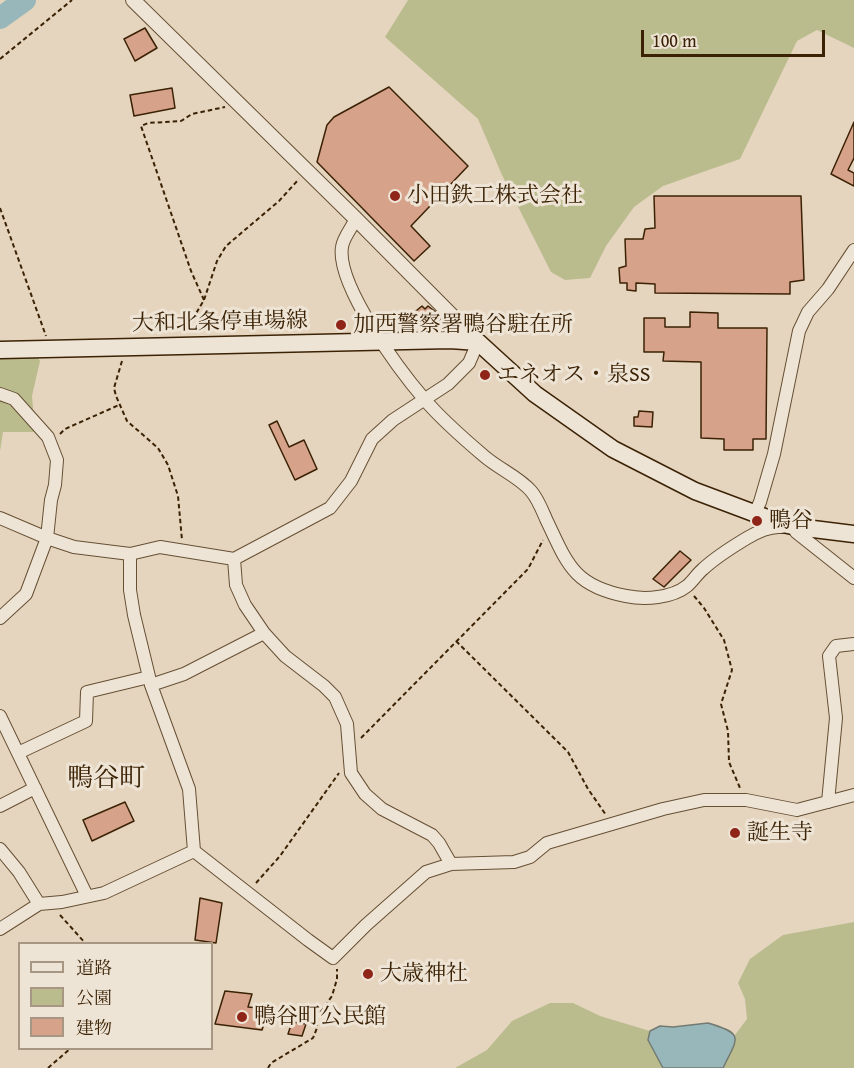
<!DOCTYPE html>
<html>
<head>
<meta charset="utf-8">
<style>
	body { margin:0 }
	#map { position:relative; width:854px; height:1068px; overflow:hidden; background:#e5d5be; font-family:"Gentium Book Plus","Noto Serif JP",serif }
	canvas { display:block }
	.legend { position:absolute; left:18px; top:942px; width:195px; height:108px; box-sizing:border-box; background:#eee4d5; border:2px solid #a69682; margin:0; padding:8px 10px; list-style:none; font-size:18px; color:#3b2205 }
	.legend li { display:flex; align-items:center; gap:12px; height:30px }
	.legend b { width:30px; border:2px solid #a69682 }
	.scale { position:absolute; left:641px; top:30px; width:184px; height:27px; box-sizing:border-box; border:3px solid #3b2205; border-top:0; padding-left:8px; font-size:18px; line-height:21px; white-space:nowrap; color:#3b2205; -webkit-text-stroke:4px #eee4d5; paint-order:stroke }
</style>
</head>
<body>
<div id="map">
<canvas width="854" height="1068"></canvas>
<ul class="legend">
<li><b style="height:8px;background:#eee4d5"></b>道路</li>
<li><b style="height:16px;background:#babc8e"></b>公園</li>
<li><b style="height:16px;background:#d6a289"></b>建物</li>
</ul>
<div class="scale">100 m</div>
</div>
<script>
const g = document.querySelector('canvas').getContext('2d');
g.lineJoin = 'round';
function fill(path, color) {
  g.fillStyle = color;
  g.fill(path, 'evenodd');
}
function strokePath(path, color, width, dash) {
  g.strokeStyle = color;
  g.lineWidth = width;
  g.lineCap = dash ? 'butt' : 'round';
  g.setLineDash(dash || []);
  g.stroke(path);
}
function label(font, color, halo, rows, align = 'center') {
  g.font = font + ' "Gentium Book Plus","Noto Serif JP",serif';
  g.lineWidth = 6;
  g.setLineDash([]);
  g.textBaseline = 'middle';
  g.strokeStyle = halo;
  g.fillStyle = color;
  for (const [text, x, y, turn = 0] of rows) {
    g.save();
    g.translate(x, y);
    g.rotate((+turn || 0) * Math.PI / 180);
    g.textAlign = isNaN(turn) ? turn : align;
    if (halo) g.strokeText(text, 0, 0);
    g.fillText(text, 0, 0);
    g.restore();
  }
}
const green = new Path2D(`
	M408,0H854V48L817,30L797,41L740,159L663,186L634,207L606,246L590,278L565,280L551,272L502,175L478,119L385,37Z
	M0,355H36L40,361L32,396L35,432H3L0,451Z
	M854,922V1068H723L734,1045L735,1035L747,1019L745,999L738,983L750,959L783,935Z
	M550,1003H573L600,1016L650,1031L648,1040L663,1068H455L487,1050L512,1021Z`);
const water = new Path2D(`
	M708,1023C745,1034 738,1037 723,1068H663L648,1040L650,1031L660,1026L673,1027Z`);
const river = new Path2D(`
	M0,18L25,0`);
const building = new Path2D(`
	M145,28L157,48L135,61L124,39Z
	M389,87L468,166L411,226L430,246L414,261L317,162L327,125L334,117Z
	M172,88L175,108L134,116L130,95Z
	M854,122V158L848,170L854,173V186L831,174Z
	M654,196H801L804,280L790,282V294L655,293V284L636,283V291L627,290V283H620L619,268L626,266L625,239H643L645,229L655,228Z
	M422,306L425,309L428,306L437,313L440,319L437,326L431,330H426L411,315Z
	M690,312L718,313V328H767L766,439H753V450H724V439L701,438V362L663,361L664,352H644V318H665V327H690Z
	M639,411L653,412L652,427L634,426V417H638Z
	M277,421L289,447L304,440L317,469L295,480L269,425Z
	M680,551L691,560L664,587L653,579Z
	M125,802L134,821L92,841L83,820Z
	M200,898L222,903L216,943L195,940Z
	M225,991L252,994L248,1007L269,1009L262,1030L215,1024Z
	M292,1022L306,1024L302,1036L288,1034Z`);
const path = new Path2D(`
	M0,59L72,0
	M0,208L46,336
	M204,300L191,271L141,126L148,123L181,121L192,114L225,107
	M185,332L204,300L217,261L226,246L279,201L299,179
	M122,361L114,388L116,396L127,421L158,448L168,465L178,496L182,540
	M60,434L65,429L119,405
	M694,596L704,608L724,640L732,670L721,704L728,731L729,762L740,788
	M456,641L568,752L588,789L606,815
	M361,738L528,569L543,540
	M256,883L280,856L339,773
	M60,915L86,944
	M48,1068L71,1048
	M268,1068L271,1063L313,1038L317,1028V1017L332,996L337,979V969`);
const minor = new Path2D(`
	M356,219C352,227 343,238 342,247C336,285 400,371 425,400C442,420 464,439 484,456C499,469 519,477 531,491C538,499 542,510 546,519C567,563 573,586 626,596C645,600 672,598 687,586C693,581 697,574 703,569C716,557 732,547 747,538C757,532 769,526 781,527L782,525
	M0,394L14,399L48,437L57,460L55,485L51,500L47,538L26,594L0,618
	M755,513L760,502L774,454L799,331L808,312L828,289L854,250
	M0,518L47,538L74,547L130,554L160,547L234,559L330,508L351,481L372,439L393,420L448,384L469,363L478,342
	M797,527L796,532L854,578
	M130,554V590L134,615L151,685L189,789L194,851L308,940L333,958L366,925L426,872L451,864
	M234,559L236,585L245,605L264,633L285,656L324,686L335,697L347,724L351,773L365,794L382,809L432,835L439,843L451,864L514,862L530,857L547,843L663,809L704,800H746L797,810L854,795
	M151,685L184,674L264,633
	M0,716L87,896
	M18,753L86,721L87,692L149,677
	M828,802L836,718L829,656L836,646L854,644
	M0,806L35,788
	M0,849L19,872L39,904
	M0,929L39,904L62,902L104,893L194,851`);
const tertiary = new Path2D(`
	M133,0L356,219L478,342`);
const secondary = new Path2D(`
	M0,350L450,340L478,342L535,394L613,449L695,491L783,524L797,527L854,534`);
const markers = [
	[395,196,6,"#8f2418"],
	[341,325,6,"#8f2418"],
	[485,375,6,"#8f2418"],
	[757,521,6,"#8f2418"],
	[735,833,6,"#8f2418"],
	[368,974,6,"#8f2418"],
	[242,1017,6,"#8f2418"]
];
const poiNames = [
	["小田鉄工株式会社",407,196],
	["加西警察署鴨谷駐在所",353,325],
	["エネオス・泉SS",497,375],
	["鴨谷",769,521],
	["誕生寺",747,833],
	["大歳神社",380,974],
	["鴨谷町公民館",254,1017]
];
const streetNames = [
	["大和北条停車場線",220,323,-1]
];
const quarterNames = [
	["鴨谷町",106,779]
];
fill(green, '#babc8e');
fill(water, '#98b7ba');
strokePath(water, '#737b72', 1.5);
strokePath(river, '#98b7ba', 22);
fill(building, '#d6a289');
strokePath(building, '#3b2205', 1.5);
strokePath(minor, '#664f33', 14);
strokePath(tertiary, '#664f33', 16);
strokePath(secondary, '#3b2205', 19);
strokePath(path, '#3b2205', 2, [4.5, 3]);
strokePath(minor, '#eee4d5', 12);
strokePath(tertiary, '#eee4d5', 14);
strokePath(secondary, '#eee4d5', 16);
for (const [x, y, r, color] of markers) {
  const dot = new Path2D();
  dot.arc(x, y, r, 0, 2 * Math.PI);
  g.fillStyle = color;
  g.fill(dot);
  strokePath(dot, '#eee4d5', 2);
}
label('22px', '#3b2205', '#eee4d5', poiNames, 'left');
label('22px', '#3b2205', '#eee4d5', streetNames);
label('26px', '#3b2205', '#eee4d5', quarterNames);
</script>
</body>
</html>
